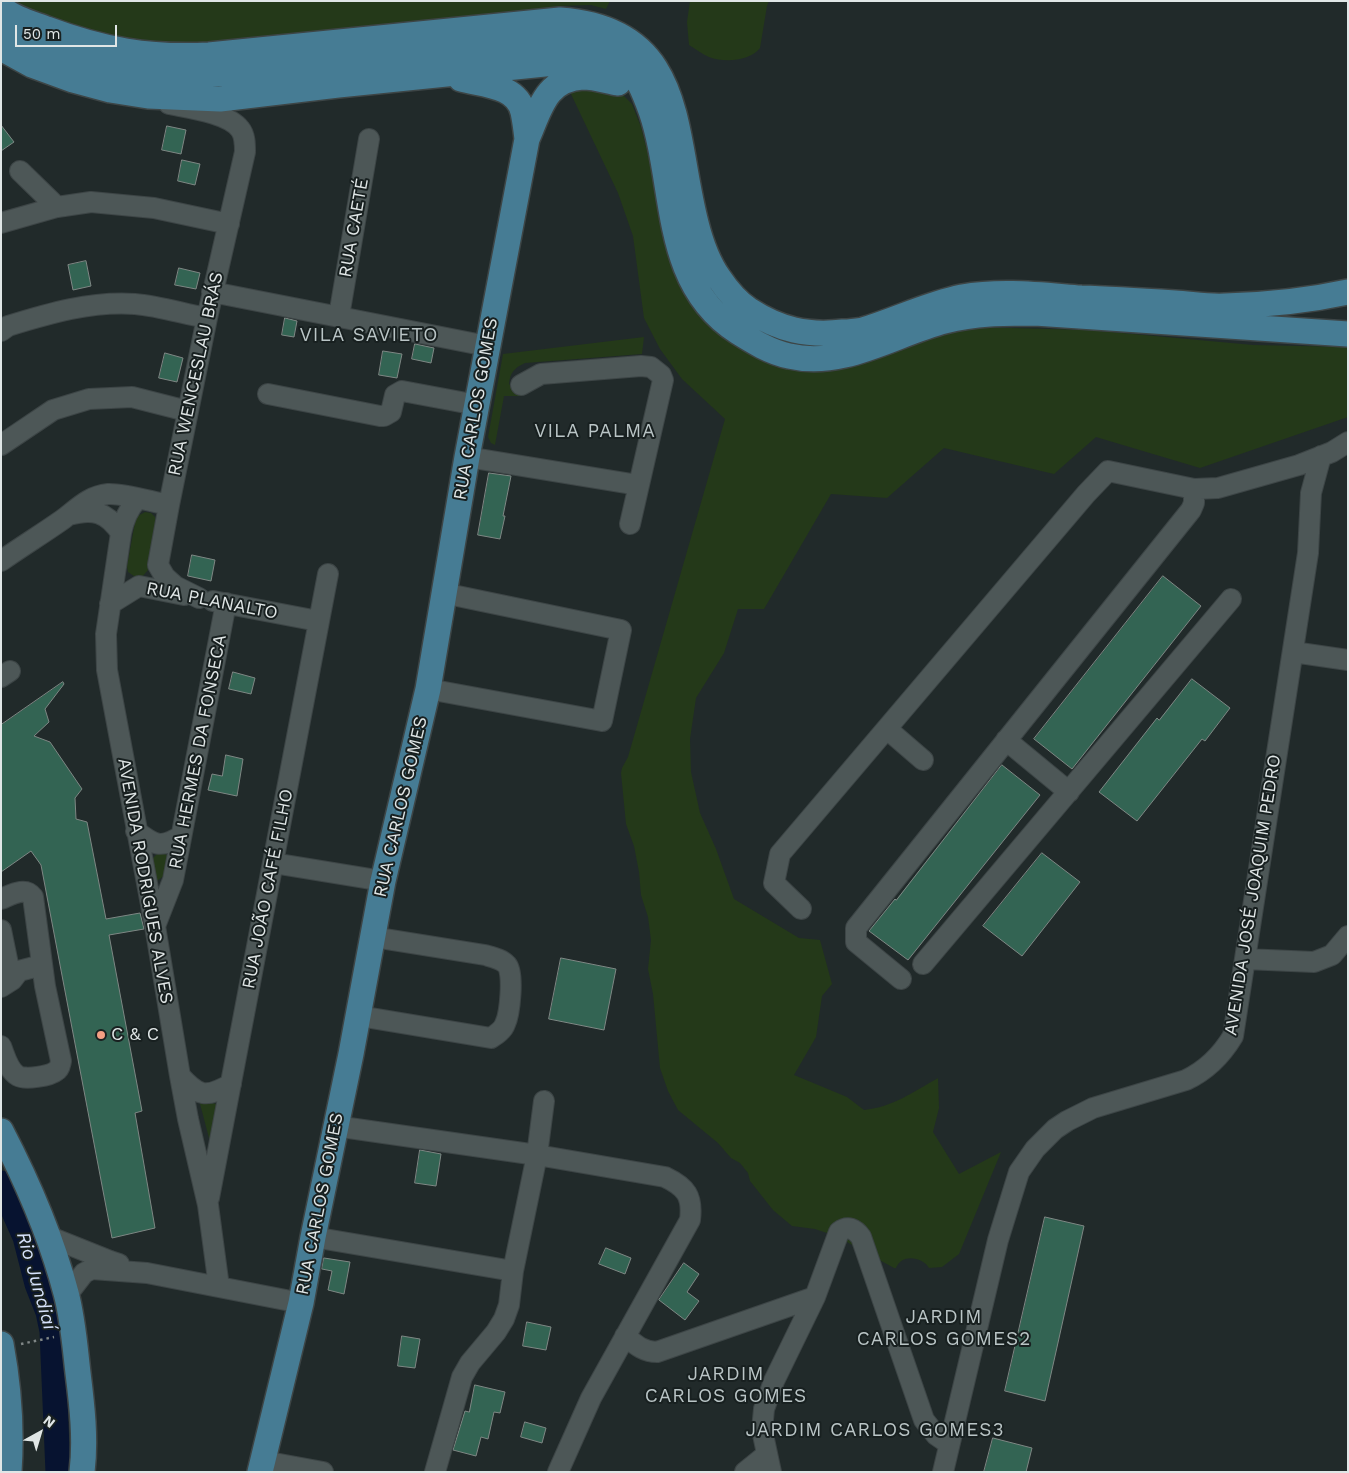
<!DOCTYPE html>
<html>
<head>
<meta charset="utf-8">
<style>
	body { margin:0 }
	#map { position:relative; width:1349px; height:1473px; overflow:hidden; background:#212a2a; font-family:"Work Sans",sans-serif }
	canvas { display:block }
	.frame { position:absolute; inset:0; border:2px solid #e0e6e6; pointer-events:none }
	.north { position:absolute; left:15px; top:1408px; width:50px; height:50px; -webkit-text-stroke:4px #182020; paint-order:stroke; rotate:39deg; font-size:14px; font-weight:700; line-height:20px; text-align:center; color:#e0e6e6 }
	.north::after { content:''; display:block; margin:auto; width:18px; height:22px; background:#e0e6e6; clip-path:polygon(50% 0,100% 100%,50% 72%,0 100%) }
	.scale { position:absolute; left:15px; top:25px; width:102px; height:22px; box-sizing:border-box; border:2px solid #e0e6e6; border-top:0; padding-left:6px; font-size:15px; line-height:18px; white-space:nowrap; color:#e0e6e6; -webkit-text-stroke:4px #182020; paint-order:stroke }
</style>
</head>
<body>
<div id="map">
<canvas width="1349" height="1473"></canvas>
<div class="frame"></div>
<div class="north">N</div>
<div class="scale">50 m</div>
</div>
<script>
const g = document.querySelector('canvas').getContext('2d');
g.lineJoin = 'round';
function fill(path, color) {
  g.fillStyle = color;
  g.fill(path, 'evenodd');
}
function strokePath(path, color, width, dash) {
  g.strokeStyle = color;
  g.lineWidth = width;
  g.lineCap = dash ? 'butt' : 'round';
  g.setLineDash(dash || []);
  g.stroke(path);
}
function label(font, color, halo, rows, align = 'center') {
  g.font = font + ' "Work Sans",sans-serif';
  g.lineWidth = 4;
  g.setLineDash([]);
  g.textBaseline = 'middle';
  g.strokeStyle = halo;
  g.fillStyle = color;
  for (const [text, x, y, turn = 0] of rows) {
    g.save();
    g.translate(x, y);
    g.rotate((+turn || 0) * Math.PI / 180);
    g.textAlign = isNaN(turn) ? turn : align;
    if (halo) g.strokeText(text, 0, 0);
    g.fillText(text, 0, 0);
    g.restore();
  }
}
const green = new Path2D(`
	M14,1H610L606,9L591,5L558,6L513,18L253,70L38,19Z
	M690,1H769L767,6L760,48C750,61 725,63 709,57C702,54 696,49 689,45L687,22Z
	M581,87L621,93L632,104L641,127L682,288L765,357L973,327L1089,330L1253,345L1348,347V417L1200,468L1096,437L1054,474L944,448L887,498L831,494L764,609H738L724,653L696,698L690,739L691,772L700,813L716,849L734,899L799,938L820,940L832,984L822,996L816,1037L794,1075L847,1097L864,1110C893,1107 913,1092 938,1078L939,1108L933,1132L959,1174L1001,1152L959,1254L942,1267L929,1268C922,1256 901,1254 896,1268H894L836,1236L815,1229L792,1226L773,1210L750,1181L748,1173L740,1163L731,1158L718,1143L678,1110L668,1091L660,1068L653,994L648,969L651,940L648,917L641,895L639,872L634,846L626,824L621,773L622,768L628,757L725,419L682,379L660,349L644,318L633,236L618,193L570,92Z
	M644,337L642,354L525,363C514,368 510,373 509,384L523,396H504L495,445L491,443L488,437L503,354Z
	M145,512L151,513L155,517L157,525L148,570L142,577L137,578L128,572L127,566L136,517Z
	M159,852L167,855L170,859L165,875L157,881L149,867L152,859Z
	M199,1100L221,1105L213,1153Z`);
const river = new Path2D(`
	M1,1183L25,1237L37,1284L48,1312L52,1331L58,1472`);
const building = new Path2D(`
	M1,125L14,142L1,151Z
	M167,126L186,130L181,154L162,150Z
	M182,160L200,164L195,185L178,181Z
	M86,261L91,286L73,290L68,265Z
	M179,268L200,273L196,289L175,285Z
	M285,318L297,321L294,337L282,335Z
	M415,344L434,348L431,363L412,359Z
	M383,351L402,354L397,378L379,375Z
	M165,353L183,358L177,382L159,378Z
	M489,473L511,476L503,516H505L500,539L478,535Z
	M192,555L215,560L211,581L188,576Z
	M1163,576L1201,606L1072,769L1034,739Z
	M233,672L255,678L251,694L229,689Z
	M1192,679L1230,708L1205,741L1202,739L1137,821L1099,792L1157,718L1159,720Z
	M63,682L64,684L45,709L49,722L34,736L50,742L82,789L75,798L76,819L87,822L106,919L140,913L144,929L109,935L142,1111L135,1113L155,1228L112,1238L41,865L31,851L1,872V725Z
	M226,755L243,759L237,796L208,790L212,774L222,776Z
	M1002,765L1040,795L908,960L869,931L895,899L896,900Z
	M1042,853L1080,882L1022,956L983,926Z
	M561,958L616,969L604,1030L549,1019Z
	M420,1150L441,1154L436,1186L415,1183Z
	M1045,1217L1084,1226L1045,1401L1005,1391Z
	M606,1248L631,1258L625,1274L599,1264Z
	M324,1258L350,1262L344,1294L328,1290L332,1271L322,1269Z
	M684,1263L699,1274L687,1292L699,1301L685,1320L659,1300Z
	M527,1322L551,1327L546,1350L523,1346Z
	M402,1336L420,1339L415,1368L398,1366Z
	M475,1385L505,1392L500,1413L494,1412L488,1439L481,1437L476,1456L453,1450L465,1411L469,1412Z
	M525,1422L546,1428L542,1443L521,1437Z
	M993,1438L1032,1448L1026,1472H984Z`);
const path = new Path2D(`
	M21,1344L54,1337`);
const minor = new Path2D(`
	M169,104C188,108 228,113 240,129C245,135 245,144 245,152L207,318L169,505L158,565L165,577L175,586L199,598
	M20,171L57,207
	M1,223L57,207L91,202L154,208L229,224
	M212,292L487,346
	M339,316L369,139
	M1,331L8,326C50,313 91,301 135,304C159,306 184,314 207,318
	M521,385L541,374L641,366L651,367L661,375L663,380L630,524
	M268,394L380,416H384L391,412L395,395L402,391L477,405
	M1,445L53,410L89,399L132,397L187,411
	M467,457L638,485
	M137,499C128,510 124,519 121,533L106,634L107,670L155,926L180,1076L188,1119L208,1205L219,1287
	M69,515C93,508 107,512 121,533
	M1,561C21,547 42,534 62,520C77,509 88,496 108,494C124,493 152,502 169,505
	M213,601L318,621
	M110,604L139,586L184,595
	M1293,652L1348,660
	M1,677L10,671
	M428,689L602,721L621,630L443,593
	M887,729L923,760
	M1006,740L1069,792
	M136,831C154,845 161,849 181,836
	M273,863L383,881
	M1,899C11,895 25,886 33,897L45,986L61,1061C60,1065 60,1069 56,1071C50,1076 25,1080 18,1076C8,1070 5,1056 1,1046
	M801,909L774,883L780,854L1086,494L1108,471L1194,489L1218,488L1299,465L1332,452L1348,442
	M155,926L173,880L226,603
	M1,930L9,969L19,971L42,965
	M1245,959L1314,962L1332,955L1348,936
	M923,964L1231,599
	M901,979L856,942V928L1191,510L1194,503V489
	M1,987L12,980L19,971
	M359,1016L491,1038C497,1034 503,1030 505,1024C510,1014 514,973 507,965C502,959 492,957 485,955L373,937
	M180,1076C199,1097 206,1098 231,1084
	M335,1126L537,1155L665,1177C686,1187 693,1196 690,1220L591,1398L558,1472
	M209,1198L328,574
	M50,1237L110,1261L119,1264
	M313,1237L513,1271
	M67,1295L84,1273L92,1269L147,1273L301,1303
	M625,1336C635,1344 643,1352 657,1352L815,1297
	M263,1461L323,1472
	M435,1472L462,1377L470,1363L496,1332L504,1319L509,1305L513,1271L537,1155L544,1101
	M745,1472L766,1455
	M771,1472L762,1430L764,1409L774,1381L815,1297L839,1232C848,1225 855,1229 861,1237L924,1420L936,1435L949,1444
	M943,1472L998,1240L1019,1172L1035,1149L1055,1129L1067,1121L1093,1108L1186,1080C1207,1070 1221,1056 1233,1036L1308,553L1311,493L1321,456`);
const major = new Path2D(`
	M1,8C15,19 31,23 47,29C103,50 148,58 209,55L560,20C686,29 672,130 696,223C701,243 707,261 719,278C727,290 737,302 749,310C780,330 807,336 843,332C850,332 857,331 863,330C896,320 928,304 962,297C1002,290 1041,295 1081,298C1112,299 1144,301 1175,303C1192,304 1208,307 1225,306C1266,305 1307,301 1348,292
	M1,31C37,44 72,60 109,69C151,78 203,75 246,72L551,39C564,39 579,38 592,42C603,45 613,53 621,60C638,76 643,89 651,111C677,187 661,283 738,332C754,342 770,352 789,356C844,369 894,334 945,321C975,313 1004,313 1035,313L1348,334
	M1,48L32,65L73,80L110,90L148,96L220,99L338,85L574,61L591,66L602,71
	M461,79C483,85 517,85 523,112C525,121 526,130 527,139
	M1,1131C28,1183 51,1236 66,1293C73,1319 75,1347 78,1373C82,1405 86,1439 82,1472
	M1,1344C9,1387 12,1428 9,1472
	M260,1472L301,1303L313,1237L351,1054L383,881L428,689L467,457L527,139C540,110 545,79 583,77C594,77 607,81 618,83`);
const markers = [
	[101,1035,5,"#f39f83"]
];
const streetNames = [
	["RUA CAETÉ",354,228,-80],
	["RUA WENCESLAU BRÁS",196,374,-78],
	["RUA CARLOS GOMES",476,409,-80],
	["RUA PLANALTO",212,601,11],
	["RUA HERMES DA FONSECA",198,752,-79],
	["RUA CARLOS GOMES",401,807,-77],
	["AVENIDA RODRIGUES ALVES",145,881,80],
	["RUA JOÃO CAFÉ FILHO",268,889,-79],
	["AVENIDA JOSÉ JOAQUIM PEDRO",1253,895,-81],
	["RUA CARLOS GOMES",320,1204,-79]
];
const poiNames = [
	["C & C",111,1035]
];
const neighbourhoodNames = [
	["VILA SAVIETO",369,335],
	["VILA PALMA",595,431],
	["JARDIM",944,1317],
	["CARLOS GOMES2",944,1339],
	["JARDIM",726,1374],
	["CARLOS GOMES",726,1396],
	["JARDIM CARLOS GOMES3",875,1430]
];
const waterNames = [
	["Rio Jundiaí",36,1281,74]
];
fill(green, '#243919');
strokePath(river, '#071330', 25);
fill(building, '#336453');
strokePath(building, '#7e8784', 1);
strokePath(minor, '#3d4546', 22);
strokePath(major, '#3d4546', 28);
strokePath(path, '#7f8686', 2.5, [2.5, 4]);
strokePath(minor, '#4d5757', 20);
strokePath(major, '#467c94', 25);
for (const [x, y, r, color] of markers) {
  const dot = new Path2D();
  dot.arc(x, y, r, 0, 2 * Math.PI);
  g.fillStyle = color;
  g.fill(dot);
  strokePath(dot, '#182020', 2);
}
label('18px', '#e0e6e6', '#182020', streetNames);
label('18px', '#e0e6e6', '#182020', poiNames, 'left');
g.letterSpacing = '1px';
label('19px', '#bac5c6', '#182020', neighbourhoodNames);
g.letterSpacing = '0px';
label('italic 19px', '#d7e3fc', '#182020', waterNames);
</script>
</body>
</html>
